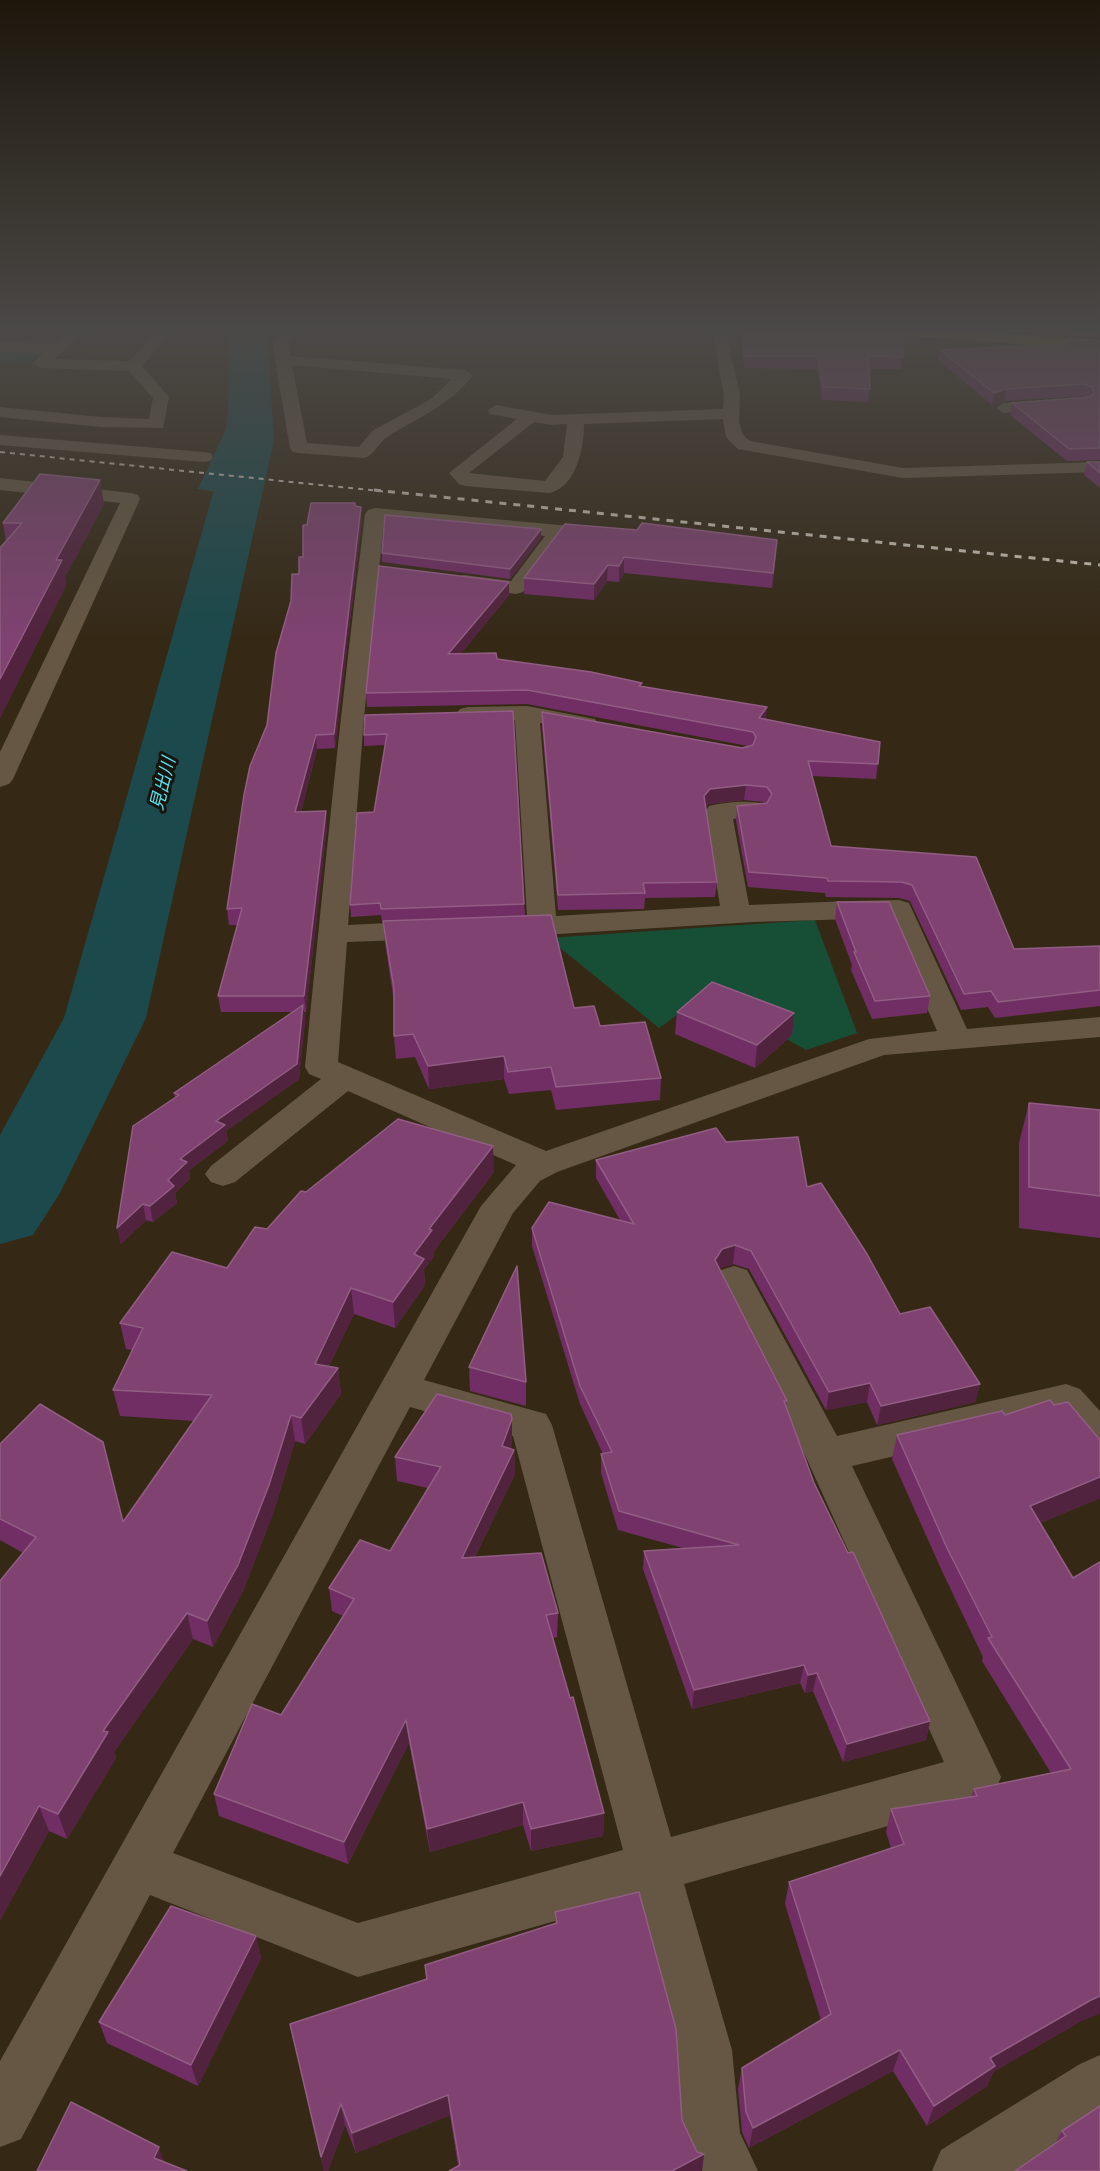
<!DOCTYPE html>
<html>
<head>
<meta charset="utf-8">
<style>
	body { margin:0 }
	canvas { display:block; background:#352916 }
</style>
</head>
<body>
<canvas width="1100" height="2171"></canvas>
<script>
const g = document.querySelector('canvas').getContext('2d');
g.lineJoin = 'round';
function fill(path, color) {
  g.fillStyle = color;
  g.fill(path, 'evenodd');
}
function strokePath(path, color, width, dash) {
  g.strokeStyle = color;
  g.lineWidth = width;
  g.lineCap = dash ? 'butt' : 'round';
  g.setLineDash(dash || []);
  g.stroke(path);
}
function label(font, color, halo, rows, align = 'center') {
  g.font = font + ' "Times New Roman","Noto Sans JP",serif';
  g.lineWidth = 6;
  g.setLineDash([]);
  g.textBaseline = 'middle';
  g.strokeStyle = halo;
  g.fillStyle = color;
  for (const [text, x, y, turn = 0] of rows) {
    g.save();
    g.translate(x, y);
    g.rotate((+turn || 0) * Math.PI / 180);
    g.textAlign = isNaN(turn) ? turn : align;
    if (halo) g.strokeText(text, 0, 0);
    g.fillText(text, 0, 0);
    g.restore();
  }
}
const green = new Path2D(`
	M0,349L43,352L28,363H0Z
	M815,920L857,1033L806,1050L707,993L659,1028L548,938Z`);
const water = new Path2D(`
	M234,332H257C257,356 263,378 265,401C268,434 263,466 256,498L198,489L226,429L233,375Z`);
const river = new Path2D(`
	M229,332H267L274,440L146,1018L60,1193L33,1235L0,1244V1135L64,1018L228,440Z`);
const minor = new Path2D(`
	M67,332H83L55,359L129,361L156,332H171L142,366L169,397L163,428L101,427L0,417V407L101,417L149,419L153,398L129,371L41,368L33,363L43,353L0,352V342L53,344Z
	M283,332H300L288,343L290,356L465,370L473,375C451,405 417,418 387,437C378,443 375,455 364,458L299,453L293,452L290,448L272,342ZM292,365L452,379L431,399L372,431L359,447L307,443Z
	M712,332H726L740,395L739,422L743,435L750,441L903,468L1100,462V472L903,478L738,449L726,437L723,419L584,424C584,447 577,486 550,493L465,486L459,484L449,473L517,419L490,414L488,410L496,405L552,415L723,409L724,395ZM534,422L552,425L567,424L563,457L545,481L469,473Z
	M1056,399L1064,404L1062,408L1004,413L996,408L1004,403Z
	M0,435L204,452L210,453L213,457L210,461L204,462L0,445Z
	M0,478L131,493L138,495L140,499L13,779L9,784L0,787V752L120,503L0,490Z
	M375,508L591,528L598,530L601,534L598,538L591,540L564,537L523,592L516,594L464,587L457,585L454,581L457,577L464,575L511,581L545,536L384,521L364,717L348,925L430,921L440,924L445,930L440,936L430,939L347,942L338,1062L546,1151L869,1039L937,1031L888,918L753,922L542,935L508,936L498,933L493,927L498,921L527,917L515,720L468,721L460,719L456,714L460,709L468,707L527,706L595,719L598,724L595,729L586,731L540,723L556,916L720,906L705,812L709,806C726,802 748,800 765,804L769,810L765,816L733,819L749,905L850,901L899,900L909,903L967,1029L1100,1017V1037L884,1055L557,1172L540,1181L513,1213L424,1380L546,1414L552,1425L671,1837L944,1762L805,1455L715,1280L721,1270L734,1266L747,1270L837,1436L1066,1384L1080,1389L1100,1411V1456L1085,1452L1057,1418L852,1466L1001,1777L994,1794L976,1801L684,1884L732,2050L740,2133L758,2171H696L682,2139L676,2050L636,1898L358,1977L150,1895L21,2139L0,2147V2061L481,1206L516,1165L348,1091L235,1182L223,1186L211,1182L205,1174L211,1166L321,1079L309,1074L305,1067C323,883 342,698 365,514L368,510ZM410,1407L513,1436L623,1850L358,1923L173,1853Z
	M1100,2055V2117L1016,2171H932L941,2150L1080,2064Z`);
const major = new Path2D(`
	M901,332H976L1100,340V350L908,336Z`);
const railFar1 = new Path2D(`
	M0,452L389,492`);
const rail = new Path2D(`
	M374,490L1100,565`);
const wall = new Path2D(`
	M742,332H903L901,369H869L870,389L868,402L822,400L817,369L744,368Z
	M1068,332H1100V338L1067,336Z
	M1100,341V460L1067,461L1010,415L1012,403L1086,397L1082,396L1004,401L992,405L938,360L940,350L1067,344Z
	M1087,462H1100V488L1084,475Z
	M104,504L65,577L66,585L0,718V548L6,541L3,523Z
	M355,507L362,520L335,748L317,749L301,812L327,826L306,1012H304L305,1020L299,1079L226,1131L228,1141L189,1170L190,1178L175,1193L177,1203L153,1222L146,1220L121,1244L117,1228L175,1098L174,1093L292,1012H221L218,996L238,925H229L227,909L267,725L291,601L303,557L307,525Z
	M565,524L776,555L772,588L624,573L619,582L607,581L594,600L524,594V578Z
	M541,529V538L510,579L382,562V553Z
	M509,582V595L461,653L641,686L766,720L880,742L876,779L812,776L831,846L976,857L1014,949L1100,946V1006L995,1018L988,1007L961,1010L910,901L899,898L826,897L825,893L748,887L736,821L737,806L767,803L765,802L744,800L709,804L706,807L717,882L715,897L645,898L644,909L558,910L542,726V712L742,748L748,746L527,704L367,707L366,693Z
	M513,711L525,916L574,1008L600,1026L661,1078L660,1100L556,1110L551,1090L509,1094L504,1079L429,1089L415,1057L396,1059L394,1036V1002L385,943L383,921H382L381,915L351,917L350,905L374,812L385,745L364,746V735Z
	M837,902L930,996L927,1013L872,1019L851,970L852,965L835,919Z
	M677,1012L794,1013L792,1035L755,1068L675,1034Z
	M1029,1103L1100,1110V1238L1019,1228V1143Z
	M726,1142L807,1187L900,1314L980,1384L975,1402L877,1425L867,1402L826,1410L749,1269L733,1264L720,1268L719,1269L787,1401L786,1406L814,1483L930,1721L926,1740L843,1762L813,1691L805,1693L800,1683L692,1709L643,1569L644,1551L683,1548L618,1530L601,1473V1454H603L580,1404L532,1246V1228L620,1220L596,1178V1160Z
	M494,1172L434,1251V1256L424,1269L425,1285L395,1328L354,1314L329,1366L338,1368L341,1394L305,1444L295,1441L274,1511L243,1591L213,1647L193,1639L114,1752L116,1758L67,1839L49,1831L0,1920V1581L23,1553L0,1540V1444L123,1521L194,1421L120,1416L113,1390L132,1350L126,1349L120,1323L227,1268L267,1229L306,1192Z
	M469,1367L526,1382V1406L470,1391Z
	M1005,1415L1100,1498L1040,1523L1073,1578L1100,1562V2013L1081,2021L993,2072L987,2086L927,2126L893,2071L749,2148L742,2132L738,2089L742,2068L821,2020L785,1904L789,1882L891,1848L886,1832L891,1809L971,1797L974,1789L1051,1773L982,1661L983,1657L942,1571L892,1459L897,1435Z
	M512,1419V1443L510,1449L514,1450L515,1474L475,1557L558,1613L557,1637L553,1638L604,1813L603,1836L531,1851L523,1825L430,1852L409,1743L348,1864L219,1816L214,1794L281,1715L343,1616L332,1611L329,1588L390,1551L428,1488L397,1481L395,1457Z
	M555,1912L682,2120L697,2152L704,2154L702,2171H449L458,2166L450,2115L356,2153L345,2125L328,2171H324L290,2024L426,1979L425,1965L555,1923Z
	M256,1936L261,1958L198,2086L107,2043L99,2022Z
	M1062,2131L1100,2171L1056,2142Z`);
const shadedWall = new Path2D(`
	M1006,389L1004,401L992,405L994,393Z
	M100,480L104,504L65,577L66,585L0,718V679L56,560Z
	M361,507L362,520L335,748L334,734Z
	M541,529V538L510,579V569Z
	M624,557V573L619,582V566Z
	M608,565L607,581L594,600V584Z
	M509,582V595L449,667L448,654Z
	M767,707L766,721L759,718Z
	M316,735L317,749L297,827L295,812Z
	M746,785L744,800L709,804L703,811L704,796L710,789Z
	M326,811L327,826L306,1012L304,996Z
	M303,1005L305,1020L299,1079L226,1131L228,1141L189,1170L190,1178L175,1193L177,1203L153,1222L150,1206L180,1159L216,1121Z
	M794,1013L792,1035L755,1068L757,1045Z
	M504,1056V1079L429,1089L428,1066Z
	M493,1146L494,1172L434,1251V1256L424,1269L425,1285L395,1328L393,1302L414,1254L429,1229Z
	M143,1204L146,1220L121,1244L117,1228Z
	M735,1245L733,1264L720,1268L713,1279L715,1260L722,1249Z
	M351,1288L354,1314L318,1390L315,1364Z
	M338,1368L341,1394L305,1444L301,1418Z
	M870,1383L867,1402L826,1410L829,1392Z
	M980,1384L975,1402L877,1425L881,1406Z
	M291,1415L295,1441L274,1511L243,1591L213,1647L207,1621Z
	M512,1419V1443L502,1470V1446Z
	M514,1450L515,1474L463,1582L462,1558Z
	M1100,1477V1498L1023,1530L1030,1506Z
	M187,1613L193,1639L114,1752L116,1758L67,1839L58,1814L103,1731Z
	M804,1665L800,1683L692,1709L694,1690Z
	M817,1673L813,1691L805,1693L808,1675Z
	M406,1720L409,1743L348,1864L344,1842Z
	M930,1721L926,1740L843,1762L847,1744Z
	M523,1802V1825L430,1852L427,1829Z
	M39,1806L49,1831L0,1920V1876Z
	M604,1813L603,1836L531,1851V1829Z
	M256,1936L261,1958L198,2086L191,2065Z
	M1100,1996V2013L1081,2021L993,2072L987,2086L927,2126L934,2106L990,2058L1091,2000Z
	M900,2050L893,2071L749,2148L753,2128Z
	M448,2095L450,2115L356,2153L352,2133Z
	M341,2104L345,2125L328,2171H324L321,2157Z
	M159,2147L166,2167L154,2158Z
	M704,2154L702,2171H672Z`);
const building = new Path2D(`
	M744,332H903V357L868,356L870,389L823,387L818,356H744Z
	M1068,339L1100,341V448L1069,449L1012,403L1090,397L1094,393L1092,387L1084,384L1006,389L994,393L940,350L1067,344Z
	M1087,462H1100V473Z
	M40,474L100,480L56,560H62L0,679V548L22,523H3Z
	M311,503H355V506L361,507L334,734L316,735L295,812L326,811L304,996H218L242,908L227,909L244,795L250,766L267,725L276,653L291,601L292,574H299V557H303V525H307Z
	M385,515L541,529L510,569L382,553Z
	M642,523L777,540L773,573L624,557L619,566L608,565L594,584L524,578L565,524L637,530Z
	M379,566L509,582L448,654L496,653L497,659L591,672L642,683L639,686L767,707L759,718L880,742L878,764L808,761L831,846L976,857L1014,949L1100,946V990L998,1002L991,991L964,994L912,885L901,882L828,881L827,878L749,872L737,806L767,803L772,794L767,787L746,785L710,789L704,796L717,882L643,883L645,893L558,895L542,712L742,748L753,745L756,737L753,732L527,690L366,693Z
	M513,711L524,904L381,909L380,903L350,905L357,813L374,812L387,734L364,735L365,715Z
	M837,902H889L930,996L875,1001L854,952H856Z
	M551,915L574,1008L594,1006L600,1026L645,1022L661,1078L556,1087L551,1067L508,1072L504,1056L428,1066L413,1034L394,1036V989L383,921Z
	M712,982L794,1013L757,1045L677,1012Z
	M303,1005L297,1064L216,1121L225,1125L180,1159L187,1162L168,1180L174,1186L150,1206L143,1204L117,1228L133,1126L179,1095L174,1093Z
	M1029,1103L1100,1110V1196L1029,1187Z
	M398,1119L493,1146L429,1229L432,1230L414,1254L424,1259L393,1302L351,1288L315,1364L338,1368L301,1418L291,1415L269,1485L238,1565L207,1621L187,1613L103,1731L108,1732L58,1814L39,1806L0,1876V1581L36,1537L0,1519V1444L40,1404L103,1442L123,1522L212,1395L113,1390L143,1328L120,1323L172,1252L227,1268L255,1227L267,1229L301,1191L306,1192Z
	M716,1128L726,1142L798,1137L807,1187L821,1183L867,1254L900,1314L930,1307L980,1384L881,1406L870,1383L829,1392L751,1251L735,1245L722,1249L715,1260L787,1401H784L814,1483L848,1553L853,1552L930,1721L847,1744L817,1673L808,1675L804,1665L694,1690L644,1551L739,1545L619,1511L601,1454L612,1452L580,1386L532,1228L549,1202L634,1224L596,1160Z
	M517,1266L526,1382L469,1367Z
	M437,1394L511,1414L512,1419L502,1446L514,1450L462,1558L541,1553L558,1613L546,1615L570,1698L573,1697L604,1813L531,1829L523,1802L427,1829L406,1720L344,1842L214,1794L252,1704L281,1715L354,1599L329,1588L360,1540L390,1551L441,1467L395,1457Z
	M1050,1400L1054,1405L1068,1402L1100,1440V1477L1030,1506L1073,1578L1100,1562V1996L1091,2000L990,2058L995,2066L934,2106L900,2050L753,2128L746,2112L742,2068L831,2014L789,1882L904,1844L891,1809L977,1796L974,1789L1071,1769L988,1638L992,1637L947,1548L897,1435L1002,1411L1005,1415Z
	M639,1892L676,2029L682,2120L697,2152L704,2154L672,2171H449L460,2165L448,2095L352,2133L341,2104L321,2157L290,2024L427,1979L425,1965L557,1923L555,1912Z
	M171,1906L256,1936L191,2065L99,2022Z
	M71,2102L159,2147L154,2158L187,2171H37Z
	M1100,2106V2171H1015L1066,2136L1062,2131Z`);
const farWaternames = [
	["見出川",164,784,-76]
];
fill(green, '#164f35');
fill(water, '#1b494c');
fill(river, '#1b494c');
fill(minor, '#655743');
fill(major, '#91782f');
strokePath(railFar1, '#cdc4b6', 2, [5, 5]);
strokePath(rail, '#cdc4b6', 3, [7, 7]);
fill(wall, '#702e64');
fill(shadedWall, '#52233f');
fill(building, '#7f4271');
strokePath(building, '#925d83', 1.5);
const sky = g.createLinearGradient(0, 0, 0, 636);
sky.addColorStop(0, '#1d170c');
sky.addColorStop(0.52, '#4b4947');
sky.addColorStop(1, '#4b494700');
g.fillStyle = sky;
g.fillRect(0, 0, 1100, 636);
label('italic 18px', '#50e4f0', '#18130b', farWaternames);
</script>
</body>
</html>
